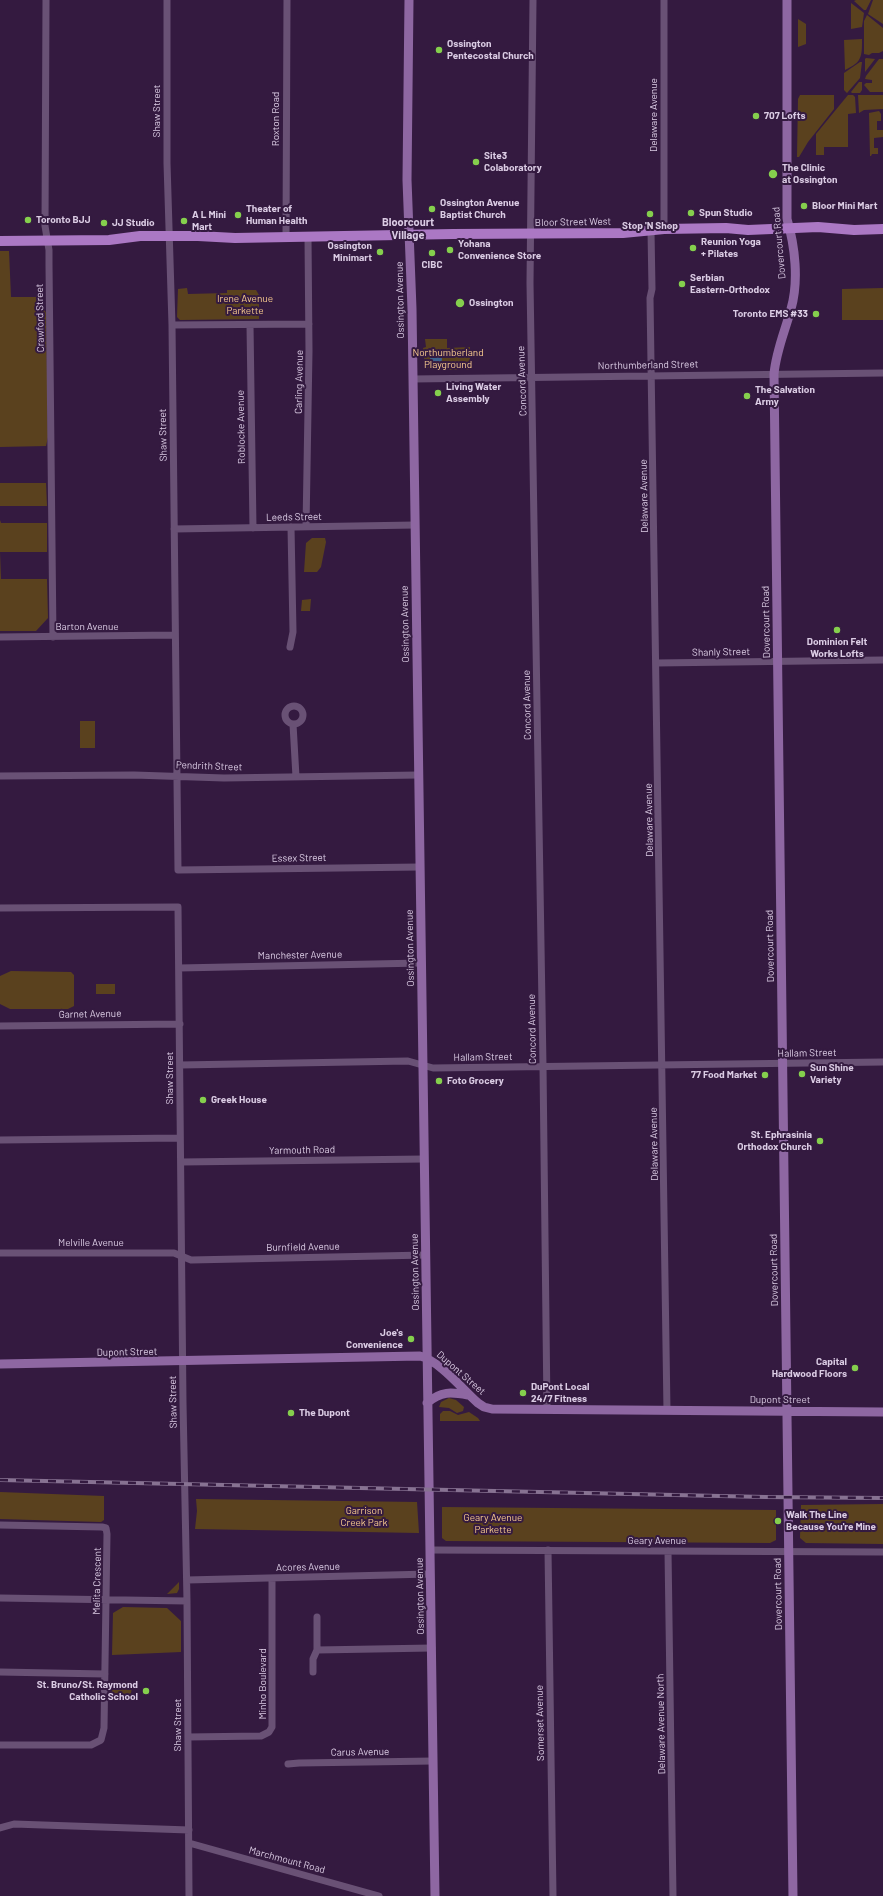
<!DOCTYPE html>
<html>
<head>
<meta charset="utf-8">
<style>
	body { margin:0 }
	canvas { display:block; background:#341a40 }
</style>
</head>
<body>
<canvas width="883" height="1896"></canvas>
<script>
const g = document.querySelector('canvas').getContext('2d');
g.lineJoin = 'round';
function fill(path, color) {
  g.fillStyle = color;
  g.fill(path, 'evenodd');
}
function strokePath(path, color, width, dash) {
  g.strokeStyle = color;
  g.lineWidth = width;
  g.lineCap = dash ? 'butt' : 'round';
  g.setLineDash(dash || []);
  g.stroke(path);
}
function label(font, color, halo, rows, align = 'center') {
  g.font = font + ' Barlow,sans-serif';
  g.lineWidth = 4;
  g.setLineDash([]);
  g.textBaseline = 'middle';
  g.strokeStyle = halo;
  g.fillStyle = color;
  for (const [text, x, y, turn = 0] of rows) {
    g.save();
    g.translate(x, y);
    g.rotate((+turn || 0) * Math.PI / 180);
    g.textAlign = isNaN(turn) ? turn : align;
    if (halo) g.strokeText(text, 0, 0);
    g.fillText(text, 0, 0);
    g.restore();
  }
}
const green = new Path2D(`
	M856,0H871L866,10H864L854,1Z
	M873,0H883V24L868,14Z
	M851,3L864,13L862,27L851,29Z
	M867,15L883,28V51L879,53H872L869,55L864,54V21Z
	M798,19L806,24V44L798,47Z
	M862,39C862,57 862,62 845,70L844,40Z
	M866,58L875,59L865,72V59Z
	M879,59H883V92H870L864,85L866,83H872V80L865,79L866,76Z
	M860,62H862L860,78L847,93L844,90V73Z
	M859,82H862V90L860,93H852L851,92Z
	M800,95H834V109L808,142L799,157H797L798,99Z
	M848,95H853L855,97L856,113L848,114V147H824V155H816V134Z
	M858,95H883V109L864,110L859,113Z
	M879,111L881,114V121H877V130H883V137L874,138V148H878V154H872L871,156H870L869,113Z
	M0,251H9L11,297H44V309L46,313L48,437L46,446L0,447Z
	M187,288L188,294L227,293V290H256L259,295V319L180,320L177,317L178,289Z
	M883,288V320H842V289Z
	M425,339H447V348L470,347V370H435L425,367L423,348L426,347Z
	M0,483H46L47,506H0Z
	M0,520L1,523H47V552H0L1,579H47L48,618L36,631H0Z
	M312,538H325L326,542L321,567L317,572H304L306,543Z
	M311,599L310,611H301L302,600Z
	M80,721H95V748H80Z
	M11,971L71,972L74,975V1006L68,1009H10L0,1004V976Z
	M96,984H115V994H96Z
	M449,1398L456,1400L464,1407L463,1411L457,1413L449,1408L439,1407L441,1402Z
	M443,1411H450L458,1415L469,1412L478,1418L480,1421H440V1414Z
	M0,1492L104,1496V1520L101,1522L0,1519Z
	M196,1499L417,1502L419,1533L195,1529L197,1511Z
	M883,1504V1544L806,1543L800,1538L801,1505Z
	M442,1507L776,1510V1540L770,1543L446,1541L442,1538Z
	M179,1582V1589L177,1593L167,1594Z
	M123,1607L167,1608L181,1621V1652L112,1655L113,1613Z
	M112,1684H127L132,1687L131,1693L127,1697H111Z`);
const water = new Path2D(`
	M430 359a6 6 0 1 1 12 0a6 6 0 1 1-12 0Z`);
const street = new Path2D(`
	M46,0L45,226L49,250V265L53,637
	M167,0V163L172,325L178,870L420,867
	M533,0L530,283L543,1066L547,1409
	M664,0V229
	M651,231L652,289L650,298L667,1410
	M286,237L287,0
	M172,325L309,324
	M250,325L253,528
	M413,379L883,373
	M306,527L309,351L308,237
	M174,529L415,525
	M0,637L175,635
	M290,647L293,632L291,527
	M656,663L883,660
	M285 715a9 9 0 1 1 18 0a9 9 0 1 1-18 0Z
	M293,724L296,777
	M0,776L134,775L224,778L418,775
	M0,908L178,907L183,1403L187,1601L189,1896
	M179,968L422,963
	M0,1026L180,1024
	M180,1065L408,1061L433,1068L883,1062
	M0,1140L180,1138
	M181,1162L424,1159
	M0,1253H174L191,1260L426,1255
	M0,1525L102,1527L106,1528L107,1534L104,1728L101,1740L91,1745H0
	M430,1550L883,1552
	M548,1550L553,1896
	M668,1551L673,1896
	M187,1580L430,1574
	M0,1598L187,1601
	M317,1650L432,1648
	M0,1672L105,1674
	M313,1672V1659L317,1650V1617
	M188,1737L261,1736L269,1732L272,1727V1578
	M288,1764L299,1763L433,1761
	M0,1828L14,1824L189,1830
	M189,1843L379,1896`);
const secondary = new Path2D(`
	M409,0L407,180L412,309L435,1896
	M787,0V219C795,246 799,281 791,309C785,331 776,351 774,374L793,1896
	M0,1364L420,1356C440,1361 462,1389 478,1403L484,1407L492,1409L883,1412
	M427,1403C441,1391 451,1392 468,1395`);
const primary = new Path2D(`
	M0,241L109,240L140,236H198L235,238L453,234L623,233L664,229L726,228L748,230L818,227L854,230L883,229`);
const rail = new Path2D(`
	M0,1480L765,1497L883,1498`);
const markers = [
	[439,50,4,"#85cf4d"],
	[756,116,4,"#85cf4d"],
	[476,162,4,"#85cf4d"],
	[773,174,5,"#85cf4d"],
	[804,206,4,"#85cf4d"],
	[432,209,4,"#85cf4d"],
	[691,213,4,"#85cf4d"],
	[650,214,4,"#85cf4d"],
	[238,215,4,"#85cf4d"],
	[28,220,4,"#85cf4d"],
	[184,221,4,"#85cf4d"],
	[104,223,4,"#85cf4d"],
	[693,248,4,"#85cf4d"],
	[450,250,4,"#85cf4d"],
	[380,252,4,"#85cf4d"],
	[432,253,4,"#85cf4d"],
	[682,284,4,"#85cf4d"],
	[460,303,5,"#85cf4d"],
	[816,314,4,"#85cf4d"],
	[438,393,4,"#85cf4d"],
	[747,396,4,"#85cf4d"],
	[837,630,4,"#85cf4d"],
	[802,1074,4,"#85cf4d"],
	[765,1075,4,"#85cf4d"],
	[439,1081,4,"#85cf4d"],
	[203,1100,4,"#85cf4d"],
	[820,1141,4,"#85cf4d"],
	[411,1339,4,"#85cf4d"],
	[855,1368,4,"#85cf4d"],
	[523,1393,4,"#85cf4d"],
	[291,1413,4,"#85cf4d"],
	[778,1521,4,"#85cf4d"],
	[146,1691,4,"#85cf4d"]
];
const poiNames = [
	["Ossington",447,44],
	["Pentecostal Church",447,56],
	["707 Lofts",764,116],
	["Site3",484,156],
	["Colaboratory",484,168],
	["The Clinic",782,168],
	["at Ossington",782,180],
	["Ossington Avenue",440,203],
	["Baptist Church",440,215],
	["Bloor Mini Mart",812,206],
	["Theater of",246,209],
	["Human Health",246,221],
	["Spun Studio",699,213],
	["A L Mini",192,215],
	["Mart",192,227],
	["Toronto BJJ",36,220],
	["JJ Studio",112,223],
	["Stop 'N Shop",650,226,"center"],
	["Reunion Yoga",701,242],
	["+ Pilates",701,254],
	["Yohana",458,244],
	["Convenience Store",458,256],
	["Ossington",372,246,"right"],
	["Minimart",372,258,"right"],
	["CIBC",432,265,"center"],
	["Serbian",690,278],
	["Eastern-Orthodox",690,290],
	["Ossington",469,303],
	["Toronto EMS #33",808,314,"right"],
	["Living Water",446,387],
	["Assembly",446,399],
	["The Salvation",755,390],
	["Army",755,402],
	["Dominion Felt",837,642,"center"],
	["Works Lofts",837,654,"center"],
	["Sun Shine",810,1068],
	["Variety",810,1080],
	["77 Food Market",757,1075,"right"],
	["Foto Grocery",447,1081],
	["Greek House",211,1100],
	["St. Ephrasinia",812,1135,"right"],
	["Orthodox Church",812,1147,"right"],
	["Joe's",403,1333,"right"],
	["Convenience",403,1345,"right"],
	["Capital",847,1362,"right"],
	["Hardwood Floors",847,1374,"right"],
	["DuPont Local",531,1387],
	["24/7 Fitness",531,1399],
	["The Dupont",299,1413],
	["Walk The Line",786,1515],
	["Because You're Mine",786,1527],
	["St. Bruno/St. Raymond",138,1685,"right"],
	["Catholic School",138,1697,"right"]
];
const streetNames = [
	["Shaw Street",157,111,-90],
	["Delaware Avenue",654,115,-90],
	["Roxton Road",276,119,-90],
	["Bloor Street West",573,222,-1],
	["Dovercourt Road",779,243,-95],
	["Ossington Avenue",400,300,-91],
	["Crawford Street",40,318,-91],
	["Northumberland Street",648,365,-1],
	["Concord Avenue",522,381,-92],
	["Carling Avenue",299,382,-89],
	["Roblocke Avenue",241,427,-91],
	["Shaw Street",163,435,-91],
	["Delaware Avenue",644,496,-91],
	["Leeds Street",294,517,-1],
	["Dovercourt Road",766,622,-91],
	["Ossington Avenue",405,624,-91],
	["Barton Avenue",87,627],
	["Shanly Street",721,652,-1],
	["Concord Avenue",527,705,-91],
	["Pendrith Street",209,766,2],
	["Delaware Avenue",649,820,-91],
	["Essex Street",299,858,-1],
	["Dovercourt Road",770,946,-91],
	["Ossington Avenue",410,948,-91],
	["Manchester Avenue",300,955,-1],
	["Garnet Avenue",90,1014,-1],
	["Concord Avenue",532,1029,-91],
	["Hallam Street",807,1053,-1],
	["Hallam Street",483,1057,-1],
	["Shaw Street",170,1078,-90],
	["Delaware Avenue",654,1144,-91],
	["Yarmouth Road",302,1150,-1],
	["Melville Avenue",91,1243],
	["Burnfield Avenue",303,1247,-1],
	["Dovercourt Road",774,1270,-91],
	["Ossington Avenue",415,1272,-91],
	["Dupont Street",127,1352,-1],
	["Dupont Street",461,1373,41],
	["Dupont Street",780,1400],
	["Shaw Street",173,1402,-91],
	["Geary Avenue",657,1541],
	["Acores Avenue",308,1567,-1],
	["Melita Crescent",97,1581,-89],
	["Dovercourt Road",778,1594,-91],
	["Ossington Avenue",420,1596,-91],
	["Minho Boulevard",263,1684,-90],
	["Somerset Avenue",540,1723,-91],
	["Delaware Avenue North",661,1724,-91],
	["Shaw Street",178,1725,-90],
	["Carus Avenue",360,1752,-1],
	["Marchmount Road",287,1860,15]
];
const parkNames = [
	["Irene Avenue",245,299],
	["Parkette",245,311],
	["Northumberland",448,353],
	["Playground",448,365],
	["Garrison",364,1511],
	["Creek Park",364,1523],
	["Geary Avenue",493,1518],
	["Parkette",493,1530]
];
const neighbourhoodNames = [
	["Bloorcourt",408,222],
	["Village",408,235]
];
fill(green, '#5a411e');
fill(water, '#3c618e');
strokePath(street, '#695175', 7);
strokePath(secondary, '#8e67a2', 9);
strokePath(primary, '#ab78c4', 10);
strokePath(rail, '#877292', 4);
strokePath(rail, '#341a40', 2.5, [8]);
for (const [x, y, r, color] of markers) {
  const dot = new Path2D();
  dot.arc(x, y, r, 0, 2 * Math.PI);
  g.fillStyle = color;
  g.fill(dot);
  strokePath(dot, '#341a40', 1.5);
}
label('bold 10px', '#dbcce4', '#341a40', poiNames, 'left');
label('10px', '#dbcce4', '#341a40', streetNames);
label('10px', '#f8cb8f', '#341a40', parkNames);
label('bold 11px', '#dbcce4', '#341a40', neighbourhoodNames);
</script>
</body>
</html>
